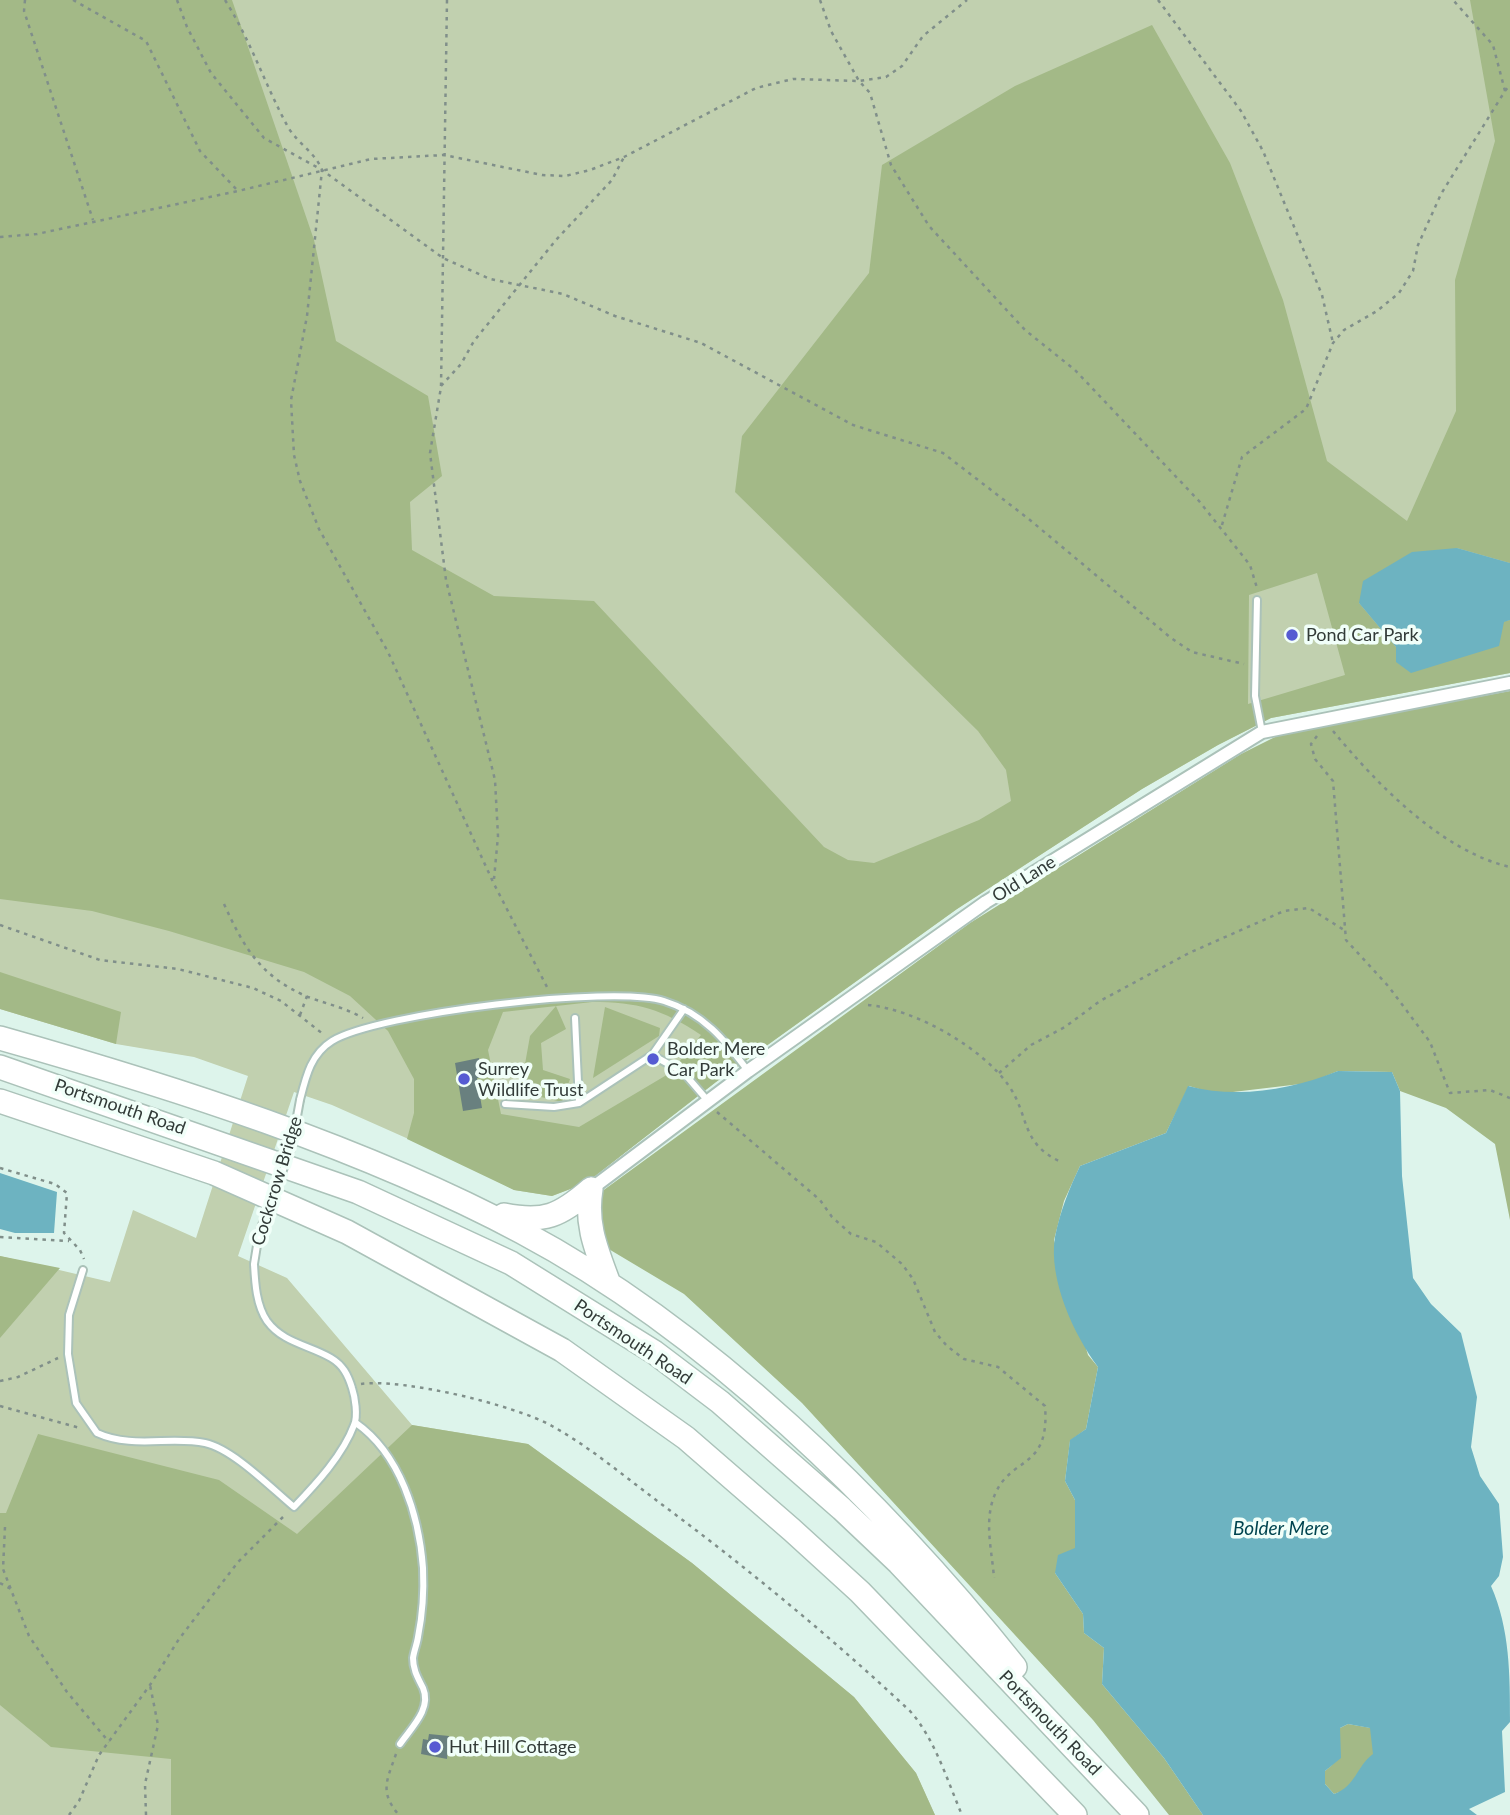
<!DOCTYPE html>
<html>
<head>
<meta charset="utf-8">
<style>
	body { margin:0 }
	canvas { display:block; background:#ddf4eb }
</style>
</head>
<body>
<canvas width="1510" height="1815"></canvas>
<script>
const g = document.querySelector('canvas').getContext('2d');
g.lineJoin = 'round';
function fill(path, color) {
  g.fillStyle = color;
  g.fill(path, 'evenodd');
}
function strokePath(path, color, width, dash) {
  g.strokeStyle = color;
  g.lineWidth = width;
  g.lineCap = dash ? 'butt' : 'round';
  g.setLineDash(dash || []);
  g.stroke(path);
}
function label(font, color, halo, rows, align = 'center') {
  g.font = font + ' Lato,sans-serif';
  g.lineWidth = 7;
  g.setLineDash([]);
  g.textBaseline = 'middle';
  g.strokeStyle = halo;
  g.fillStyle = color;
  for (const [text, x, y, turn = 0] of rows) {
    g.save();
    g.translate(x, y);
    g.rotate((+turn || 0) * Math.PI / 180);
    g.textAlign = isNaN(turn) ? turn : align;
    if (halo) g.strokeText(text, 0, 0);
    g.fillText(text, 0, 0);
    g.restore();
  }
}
const green = new Path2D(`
	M0,0H1510V673L1271,718L1218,745L1142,789L957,909L716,1082L586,1183L552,1196L514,1190L458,1161L332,1105L294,1092L240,1250L238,1256L287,1278L412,1425L528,1444L692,1563L854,1697L916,1773L935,1815H0V1256L110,1282L133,1210L196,1238L248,1076L194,1057L116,1044L0,1009Z`);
const forest = new Path2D(`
	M0,0H232L314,240L336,341L428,396L442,476L410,502L412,550L494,596L594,601L824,847L848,860L874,863L979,820L1011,801L1006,770L978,731L735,492L742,436L869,273L882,165L1015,86L1152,25L1230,163L1283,300L1327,461L1407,521L1456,411L1455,280L1495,141L1470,0H1510V563L1457,548L1359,603L1396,647L1510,620V673L1271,718L1218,745L1142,789L957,909L716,1082L586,1183L552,1196L514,1190L407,1139L414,1113V1079L388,1031L350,996L304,972L169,931L92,911L0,899ZM1317,573L1345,675L1248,704L1249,595ZM592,1002C638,1002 662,1009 701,1035L670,1073L579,1127L501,1114L488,1050L503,1012Z
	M1510,691V1220L1495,1144L1446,1108L1400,1091L1392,1072L1338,1071L1309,1083L1216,1094L1189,1086L1166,1133L1080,1166L1064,1201L1054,1240L1088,1355L1098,1367L1086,1429L1070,1441L1065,1481L1075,1500V1549L1055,1573L1083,1614L1084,1633L1104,1648L1102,1684L1164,1758L1203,1815H1169L1093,1720L802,1403L684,1294L607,1248L600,1214L601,1192L970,923L1241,754L1283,733Z
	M0,972L121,1012L116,1044L0,1009Z
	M556,1006L566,1029L541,1043L543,1070L570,1079L562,1102L520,1092L530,1036Z
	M605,1007L660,1028L659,1036L593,1078Z
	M0,1256L60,1268L0,1338Z
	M412,1425L528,1444L692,1563L854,1697L916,1773L935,1815H171V1759L51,1747L0,1705V1513H6L38,1434L219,1480L297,1534Z
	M1348,1724L1371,1728L1374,1754L1348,1789L1334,1794L1325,1784V1771C1345,1756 1335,1747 1340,1728Z`);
const water = new Path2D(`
	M1457,548L1510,563V620L1504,622L1499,646L1411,673L1396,662V647L1359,603L1363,581L1412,552Z
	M1338,1071L1392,1072L1400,1091L1402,1176L1413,1278L1431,1304L1461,1333L1477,1397L1471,1447L1480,1476L1499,1504L1503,1557L1499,1576L1491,1586C1510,1629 1510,1675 1510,1722L1502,1731L1505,1792L1469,1809L1477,1815H1203L1164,1758L1102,1684L1104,1648L1084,1633L1083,1614L1055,1573L1058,1555L1075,1548V1500L1065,1481L1070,1440L1086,1429L1098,1367C1074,1335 1048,1279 1055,1237C1060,1212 1069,1189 1080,1166L1166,1133L1188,1086C1237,1099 1291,1090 1338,1071ZM1348,1724L1370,1728L1373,1754C1356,1767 1356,1786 1334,1794L1325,1784V1771L1341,1758L1340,1728Z
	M0,1173L57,1192L54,1233H15L0,1229Z`);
const building = new Path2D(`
	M479,1058L482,1077L477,1078L482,1108L463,1111L455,1063Z
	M429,1734L449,1736L447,1759L421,1754L423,1739L428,1740Z`);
const path = new Path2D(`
	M25,0L24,11L93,220
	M73,0L146,41L200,151L238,191
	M177,0L187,27L211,73L264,138L322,170L443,258L490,279L563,294L615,316L701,343L853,425L943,453L1030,520L1171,638L1192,652L1244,664
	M225,0C251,41 265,85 288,127C298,144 315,152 322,170L307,316L291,400L294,455L300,481L319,529L388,652L493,882L548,989
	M447,0L441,387L430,453L446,580L495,780L498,836L494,879
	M820,0L831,31L859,81L870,93L891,165L929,226L1025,330L1075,370L1199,501L1250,565L1257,588
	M1158,0L1241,111L1263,151L1322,295L1333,343
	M1505,91L1510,85
	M0,237L37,234L238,191L371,159L444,155L542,175L565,176L590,170L624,157L756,88L793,79L859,81L886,77L902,66L923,36L967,0
	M441,386L461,364L474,341L556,240L612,180L624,157
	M1222,525L1242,457L1306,409L1333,343L1344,330L1377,311L1399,293L1413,271L1418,245L1441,194L1505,91L1493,45L1453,0
	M1333,731C1377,784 1441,851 1510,867
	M1317,736L1311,744L1315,759L1333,781L1346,940L1389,987L1430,1042L1450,1093L1490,1090L1510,1098
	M224,904C244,948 261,977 308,997C327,1004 346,1008 363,1018
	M0,925L100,960L178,969L253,988L281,1001L323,1034
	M868,1005C914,1009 982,1047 1009,1086C1030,1117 1020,1143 1061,1162
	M300,1015L307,996
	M999,1073L1031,1045L1065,1027L1100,1001L1189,953L1284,911L1309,908L1344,930
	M717,1112L820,1200L832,1217L851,1234L876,1242L902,1264L913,1279L935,1332L947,1346L964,1359L998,1367L1045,1406C1050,1469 1013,1456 996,1492C983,1519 992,1550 994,1578
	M0,1168L55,1184L67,1193L64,1233L80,1250L84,1259
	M0,1237L69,1241
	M0,1381L18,1377L58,1358
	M361,1384C402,1378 515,1405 552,1426C590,1447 625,1477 660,1503C746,1567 831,1637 910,1711C935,1739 947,1780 962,1815
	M0,1406L80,1428
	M5,1527L3,1569L29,1636L67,1692L109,1742
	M0,1583L11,1589
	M396,1754C387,1780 379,1792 399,1815
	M69,1815L79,1801L99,1755L150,1685L179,1639L238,1562L286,1514
	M146,1815L145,1784L158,1725L150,1685`);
const lane = new Path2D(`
	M1257,600L1255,696L1262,732
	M575,1018L579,1103
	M652,1055L683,1072L708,1101
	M300,1100C306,1076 311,1054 332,1041C378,1013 613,985 664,1001C703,1013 725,1040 748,1071
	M505,1104L554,1107L579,1103L652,1055L684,1009
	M83,1270L69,1315L68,1354L76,1403L97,1433C132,1449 170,1436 205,1443C233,1449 271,1488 294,1507C316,1484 343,1455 354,1425C358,1416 355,1397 352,1388C348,1375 343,1365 331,1358C309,1345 283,1343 267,1321C256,1305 255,1282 254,1264
	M356,1423C400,1454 419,1515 423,1568C424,1589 422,1617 418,1637C417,1644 414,1651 413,1658C413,1670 418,1678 423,1688C432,1709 411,1728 400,1744`);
const street = new Path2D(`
	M591,1189L748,1071L986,902L1262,732L1510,683`);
const highway = new Path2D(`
	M0,1038C174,1087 362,1147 522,1232C708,1331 884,1503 1015,1667
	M0,1067L358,1192L511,1263L654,1352L720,1402L842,1509L899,1563L1137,1815
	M0,1101L214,1173L347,1232L562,1350L686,1438L792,1530L860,1592L1075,1815
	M591,1189C585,1225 597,1251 609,1284
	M504,1215C544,1223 560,1216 591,1189`);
const laneBridge = new Path2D(`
	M254,1264L259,1233L291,1149L300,1100`);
const markers = [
	[1292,635,7,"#565bd2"],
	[653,1059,7,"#565bd2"],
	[464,1079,7,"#565bd2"],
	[435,1747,7,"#565bd2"]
];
const poiNames = [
	["Pond Car Park",1306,635],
	["Bolder Mere",667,1049],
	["Car Park",667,1070],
	["Surrey",478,1069],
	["Wildlife Trust",478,1090],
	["Hut Hill Cottage",449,1747]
];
const streetNames = [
	["Old Lane",1024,879,-32],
	["Portsmouth Road",120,1107,19],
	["Cockcrow Bridge",277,1181,-73],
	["Portsmouth Road",633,1342,34],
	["Portsmouth Road",1050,1723,46]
];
const waterNames = [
	["Bolder Mere",1281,1529]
];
fill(green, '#c1d0af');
fill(forest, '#a3b987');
fill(water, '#6db3c1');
fill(building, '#69807f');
strokePath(lane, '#abc2b9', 10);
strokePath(street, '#abc2b9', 16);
strokePath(highway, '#abc2b9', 26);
strokePath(path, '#808f8a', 2.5, [3.5, 5]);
strokePath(lane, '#fff', 6);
strokePath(street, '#fff', 12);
strokePath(highway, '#fff', 23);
strokePath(laneBridge, '#abc2b9', 10, []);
strokePath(laneBridge, '#fff', 6);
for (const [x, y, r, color] of markers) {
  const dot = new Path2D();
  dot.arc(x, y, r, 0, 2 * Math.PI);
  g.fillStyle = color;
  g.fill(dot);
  strokePath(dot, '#f1fff9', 2.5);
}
label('18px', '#323b38', '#f1fff9', poiNames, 'left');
label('18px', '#323b38', '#f1fff9', streetNames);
label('italic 19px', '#00444f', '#f1fff9', waterNames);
</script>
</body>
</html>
